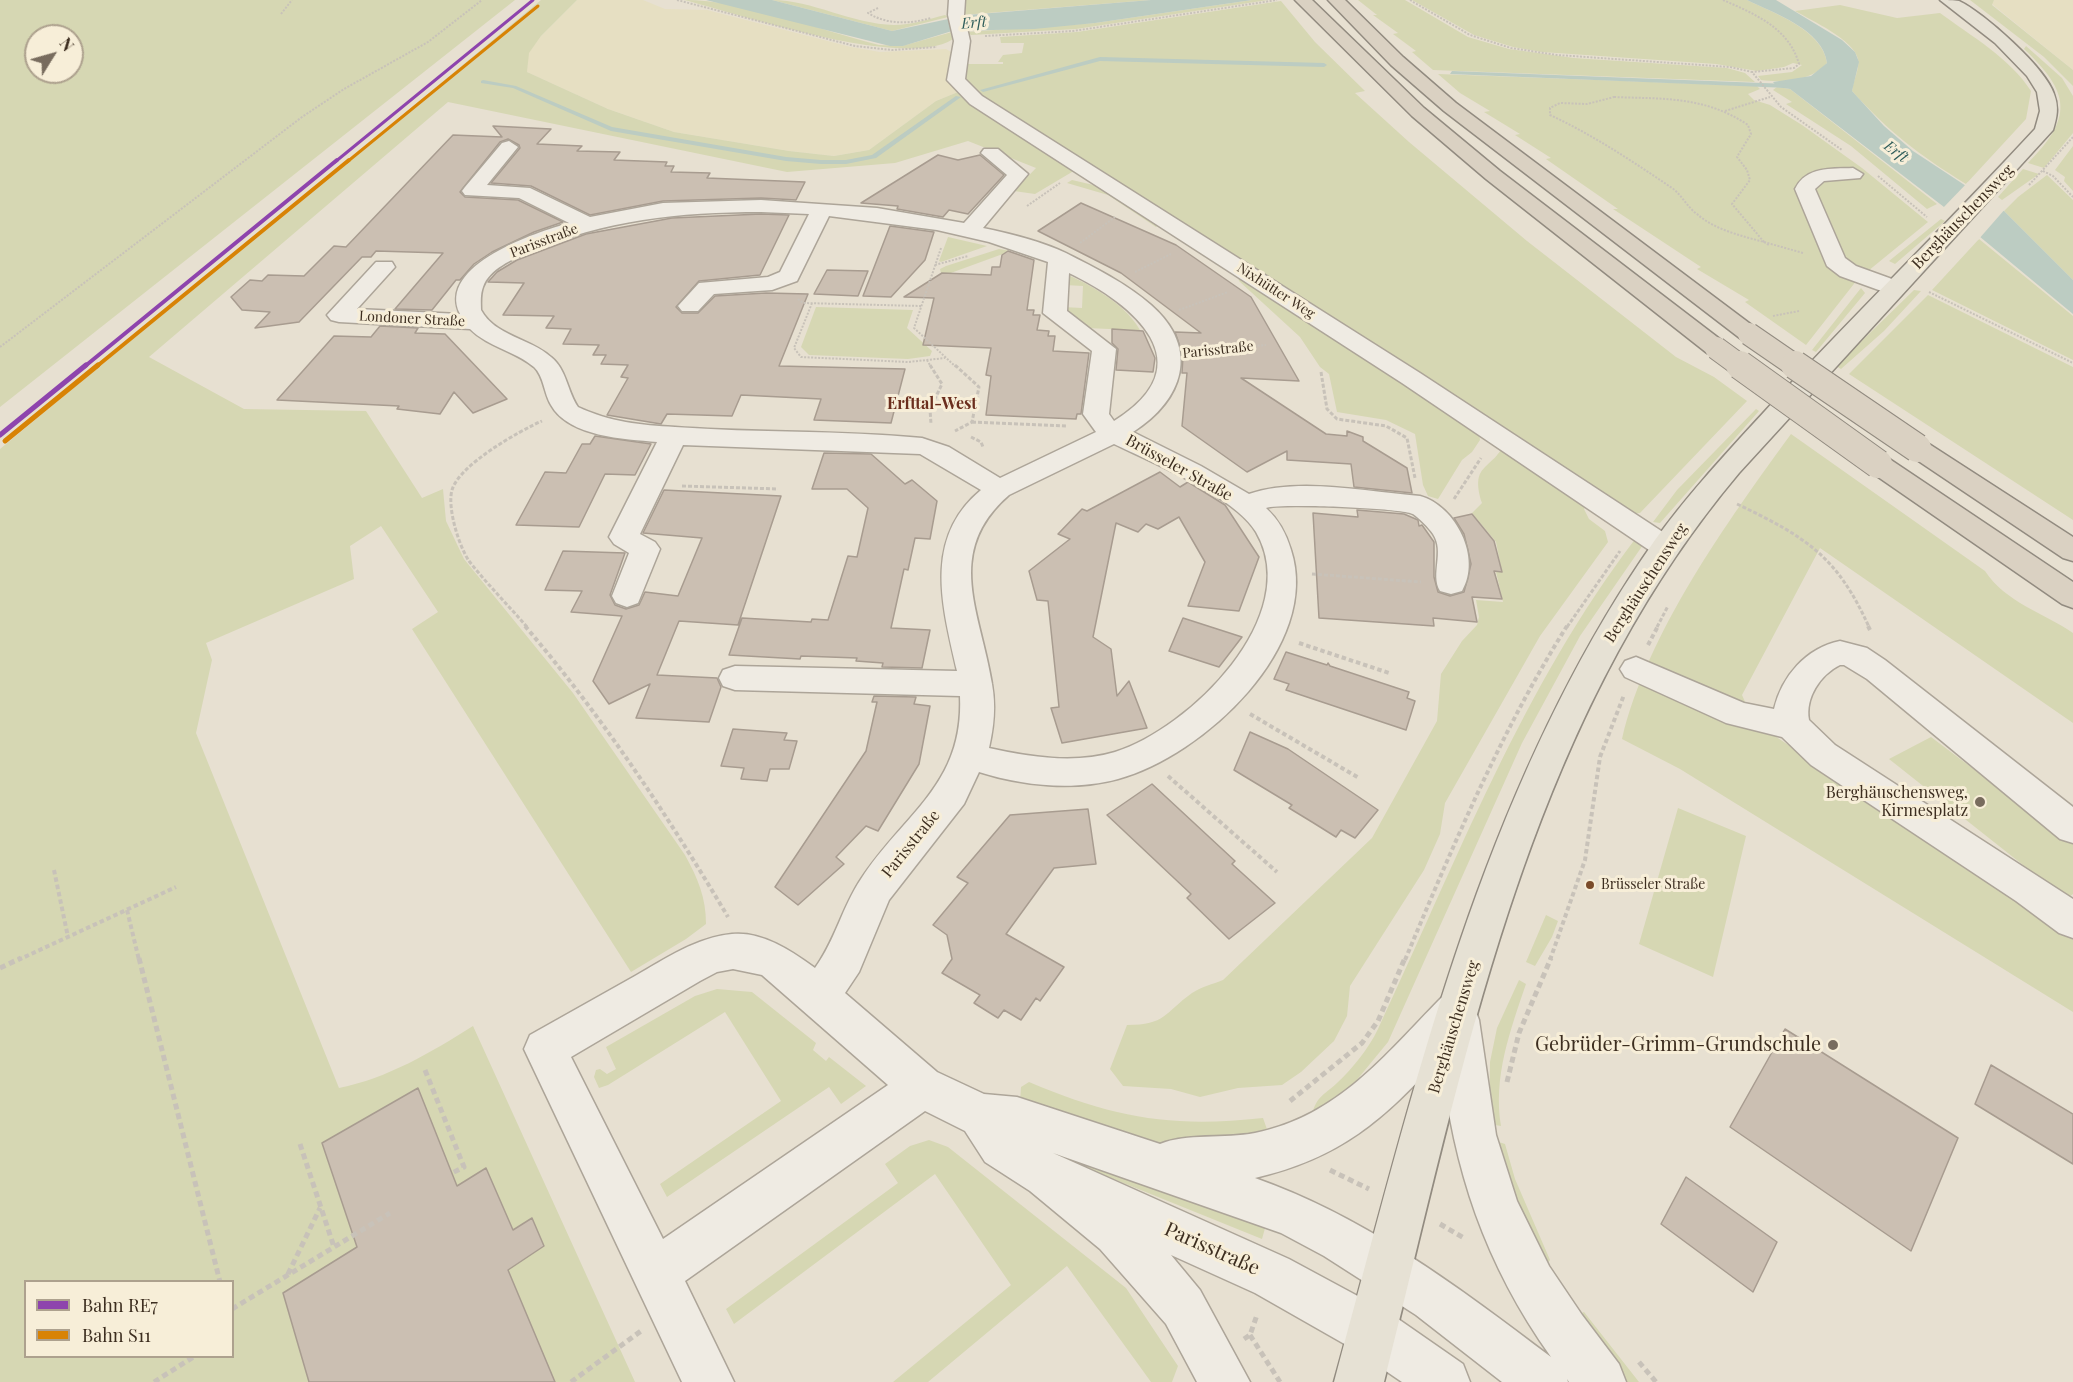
<!DOCTYPE html>
<html>
<head>
<meta charset="utf-8">
<style>
	body { margin:0 }
	#map { position:relative; width:2073px; height:1382px; overflow:hidden; background:#e7e0d1; font-family:"Playfair Display",serif }
	canvas { display:block }
	.legend { position:absolute; left:24px; top:1280px; width:210px; height:78px; box-sizing:border-box; background:#f7eed8; border:2px solid #ada18e; margin:0; padding:8px 10px; list-style:none; font-size:18px; color:#3d2e20 }
	.legend li { display:flex; align-items:center; gap:12px; height:30px }
	.legend b { width:30px; border:2px solid #ada18e }
	.north { position:absolute; left:24px; top:24px; width:60px; height:60px; box-sizing:border-box; background:#f7eed8; border:2px solid #ada18e; border-radius:50%; rotate:53deg; font-size:16px; font-weight:700; line-height:24px; text-align:center; color:#3d2e20 }
	.north::after { content:''; display:block; margin:auto; width:21px; height:27px; background:#786c5e; clip-path:polygon(50% 0,100% 100%,50% 72%,0 100%) }
</style>
</head>
<body>
<div id="map">
<canvas width="2073" height="1382"></canvas>
<ul class="legend">
<li><b style="height:8px;background:#8e44ad"></b>Bahn RE7</li>
<li><b style="height:8px;background:#d88305"></b>Bahn S11</li>
</ul>
<div class="north">N</div>
</div>
<script>
const g = document.querySelector('canvas').getContext('2d');
g.lineJoin = 'round';
function fill(path, color) {
  g.fillStyle = color;
  g.fill(path, 'evenodd');
}
function strokePath(path, color, width, dash) {
  g.strokeStyle = color;
  g.lineWidth = width;
  g.lineCap = dash ? 'butt' : 'round';
  g.setLineDash(dash || []);
  g.stroke(path);
}
function label(font, color, halo, rows, align = 'center') {
  g.font = font + ' "Playfair Display",serif';
  g.lineWidth = 6;
  g.setLineDash([]);
  g.textBaseline = 'middle';
  g.strokeStyle = halo;
  g.fillStyle = color;
  for (const [text, x, y, turn = 0] of rows) {
    g.save();
    g.translate(x, y);
    g.rotate((+turn || 0) * Math.PI / 180);
    g.textAlign = isNaN(turn) ? turn : align;
    if (halo) g.strokeText(text, 0, 0);
    g.fillText(text, 0, 0);
    g.restore();
  }
}
const farmland = new Path2D(`
	M577,0H643L665,9L707,10L851,47L880,52L946,49L951,52L949,82L958,92L936,101L869,150L834,156L789,151L674,132L608,109L527,72L528,53L541,36Z
	M1994,0H2073V70L1992,4Z`);
const green = new Path2D(`
	M0,0H515L0,407ZM36,36H72V72H36Z
	M541,0H577L541,36L529,53L527,72L608,109L674,132L789,151L834,156L869,150L936,101L958,92L1077,169L1035,194L1014,191L1036,168L968,141L895,163L787,172L448,102L149,357L244,409L366,411L422,498L443,489L446,521L464,559L573,693L685,855C698,879 706,897 706,924L686,939L631,972L412,629L438,612L381,526L350,546L354,579L206,643L212,660L196,733L339,1088C388,1078 430,1053 473,1026L635,1382H0V449ZM26,1282H232V1356H26Z
	M684,0C745,0 819,30 879,45L902,46L952,32L956,37C912,73 740,14 684,0Z
	M772,0C812,0 852,24 894,25C911,25 929,19 945,15L948,17L892,31Z
	M961,0H1151L962,15Z
	M1252,0H1268L1076,29L971,35L966,32L1095,23Z
	M1358,0H1405L1468,37L1509,49L1574,58L1727,68L1745,73L1755,82L1433,70L1412,52L1416,51L1393,34L1398,33L1373,15H1377Z
	M1412,0H1747C1773,13 1822,29 1827,63C1812,81 1783,83 1761,80L1758,76L1792,72L1802,65L1793,63L1784,67L1757,71L1716,64L1542,52L1513,47L1474,35Z
	M1970,0H1994L1992,5L2073,70V86L2044,57Z
	M1281,1L1315,42L1365,91L1355,93L1409,142L1527,241L1676,357L1714,377L1747,401L1640,513L1631,514L983,99L962,77L964,64H1003V62H998L1003,55L1022,53L1024,43H1001L1000,37L1077,32Z
	M1840,5L1897,18L1940,13C1971,36 2010,58 2031,91L2026,119L1966,184C1918,154 1890,133 1852,91C1853,81 1860,68 1858,59C1854,40 1811,20 1795,11Z
	M2026,46L2062,78L2073,96V133L2044,168L2028,163C2073,118 2071,93 2024,49Z
	M1438,74L1757,86L1760,89L1748,94L1754,100L1770,105L1802,125L1862,168L1928,222L1857,280L1806,345L1745,302L1749,300L1697,269L1701,267L1613,209H1618L1546,159L1551,158L1515,135L1520,134L1484,112L1490,111L1460,93Z
	M1777,87L1790,89L1937,204L1927,209L1851,146L1786,104L1792,102L1773,90Z
	M2073,146V191L2064,181L2065,177L2055,170Z
	M2023,169L2039,174L2002,200L1998,197Z
	M2047,175L2073,200V280L2004,211L2018,197Z
	M1072,180L1102,187L1160,223L1156,227L1108,195L1067,183Z
	M1941,219L1945,221L1895,264L1889,261Z
	M948,237L987,246L941,262L939,261Z
	M1979,239L2073,316V360L1932,290Z
	M999,249L1011,251L948,274L941,273L940,269L946,266Z
	M1066,274C1106,292 1156,322 1148,372L1139,371L1133,330L1086,328L1064,314L1063,307L1082,308L1083,286L1065,285Z
	M1241,275L1479,432L1480,440L1472,452L1462,460L1438,499L1428,496L1423,485L1415,434L1386,420L1337,412L1329,374L1320,367L1300,337L1239,281L1238,277Z
	M1861,288L1865,293L1816,352L1812,350Z
	M1914,290L1921,291L1884,331L1841,369L1836,366Z
	M1928,295L2073,367V520L1849,374Z
	M816,307L913,310L907,328L932,351L930,356L908,359L809,355L801,347Z
	M1756,409L1759,411L1660,523L1653,522L1677,490Z
	M1791,434L1985,571C2005,602 2044,613 2073,633V723L1820,548L1742,695L1754,722L2073,936V1012L1680,769L1622,739C1647,633 1727,522 1791,434Z
	M1504,445L1588,502L1584,509L1589,519L1605,531L1608,542L1540,636L1445,803L1440,834L1424,870L1350,986L1347,1016L1334,1041L1301,1072L1282,1085L1238,1088L1200,1097L1171,1089L1123,1086L1110,1069L1127,1025C1166,1025 1164,1013 1192,993C1201,987 1213,984 1223,980L1372,838L1437,721L1441,674L1462,641L1477,625L1479,617L1476,600L1503,602L1496,572H1502L1496,542L1472,513L1482,503C1470,464 1490,471 1504,445Z
	M1636,538L1645,542L1580,636L1522,743L1388,1042L1342,1098L1312,1118C1314,1098 1324,1095 1337,1083C1353,1068 1369,1048 1378,1029C1457,861 1522,687 1636,538Z
	M1931,737L2073,844V894L2066,899L1889,759Z
	M1678,808L1746,836L1713,977L1639,944Z
	M1546,915L1558,921L1552,937L1535,966L1526,962Z
	M1519,980L1526,984C1510,1031 1493,1077 1501,1126L1489,1124L1490,1062L1497,1028Z
	M717,989L752,992L816,1043L813,1050L826,1061L829,1057L866,1086L841,1104L829,1087L667,1197L660,1184L781,1101L725,1012L608,1085L599,1088L594,1077L596,1070L600,1069L607,1074L616,1069L606,1047L695,996Z
	M1029,1082C1114,1118 1171,1128 1263,1118L1269,1135L1174,1148L1020,1103L1021,1087Z
	M929,1140L948,1147L1126,1288L1178,1366L1172,1382H1151L1067,1266L928,1382H893L1011,1285L935,1174L734,1324L726,1309L898,1183L885,1164L910,1146Z
	M1493,1140L1505,1144L1515,1179L1550,1260L1544,1268L1505,1186Z
	M1022,1142L1267,1221L1262,1239Z
	M1584,1312L1639,1382H1623L1574,1316Z`);
const water = new Path2D(`
	M706,0H772L892,31L967,15L1151,0H1252L1095,23L1034,29L952,31L903,46H890Z
	M1747,0H1776L1842,40L1855,52L1859,62L1852,91L1884,126L1913,151L2004,211L2073,280V314L1944,207L1790,89L1777,87L1773,82L1811,76L1827,63C1823,29 1773,13 1747,0Z`);
const pier = new Path2D(`
	M1968,182L2006,208L1978,240L1942,209Z`);
const stream = new Path2D(`
	M1100,57L1324,63L1327,65L1324,67L1100,61L983,92L980,90Z
	M1452,71L1788,84L1791,86L1788,88L1450,74Z
	M483,80L516,86L612,127L786,157L821,160H846L872,155L956,96L961,97L876,158L846,164H821L786,161L611,131L513,88L481,83V81Z`);
const building = new Path2D(`
	M493,126L551,129L537,144L582,146L577,151L620,152L614,160L667,162L665,166H674L671,172L710,173L707,178L805,182L796,200L761,198L663,201L590,215L531,186L491,183L520,148L519,145L508,139L500,142L460,192L465,197L518,200L563,222L534,232L492,252L474,264L460,280H456L432,310L395,309L443,253L376,251L371,257H362L299,322L255,328L270,312L242,310L231,297L250,280L262,281L268,275L304,276L334,246L346,247L453,135L502,137Z
	M938,155L958,160L980,155L1004,175L968,214L949,210L943,217L897,209L898,206L861,203Z
	M1081,203L1176,245L1251,297L1299,381L1241,378L1326,434L1347,436V431L1363,437V441L1407,468L1412,493L1354,487L1351,464L1287,460V451L1247,472L1182,426L1187,373H1182L1183,356L1175,332L1201,333L1121,273L1038,231Z
	M761,214L789,215L760,275L699,281L676,307L682,313H698L715,296L766,293L808,294L779,366L905,369L891,423L814,420L821,399L741,395L732,416L667,414L661,424L607,415L628,378L621,377L628,365L601,364L606,355H593L599,345L563,344L571,329L546,328L554,316L503,315L524,283L488,282L497,272L517,260L586,234L672,218Z
	M890,226L934,232L925,260L891,297L863,296Z
	M1008,251L1034,260L1027,310H1034L1033,315H1040L1037,330L1049,331L1048,336H1055L1053,351L1089,353L1081,414H1077L1076,419L986,415L991,376L986,375L991,348L923,345L934,298L904,297L942,273L991,275L992,267H1000L1002,255Z
	M827,270L868,271L858,296L814,294Z
	M380,326L418,328L415,333L445,334L507,399L473,413L454,392L440,414L397,409L399,406L277,400L334,336L371,337Z
	M1112,329L1143,331L1155,358L1153,372L1116,370L1118,349L1112,343Z
	M595,436L651,444L635,475L605,474L579,527L516,525L545,472L566,473L582,444H590Z
	M824,453L871,454L905,484L912,480L937,501L930,539L915,538L908,570L904,569L891,628L930,630L922,668L882,667L883,663L856,661L857,658L801,656L800,659L729,655L742,618L811,622L812,619L828,620L848,556L857,557L868,508L847,489H812Z
	M1160,472L1180,487L1188,482L1225,505L1259,557L1239,611L1188,606L1205,562L1179,517L1158,529L1146,524L1138,532L1116,523L1093,637L1111,649L1117,696L1129,681L1147,728L1062,743L1051,708L1059,707L1048,601L1037,600L1029,571L1070,539L1058,534L1082,509L1087,511Z
	M664,490L781,496L738,625L679,621L657,675L717,678L721,687L709,722L636,718L650,684L609,704L593,681L622,616L571,612L582,591L545,590L563,551L625,553L610,595L615,605L626,609L639,605L645,592L678,596L702,538L643,533Z
	M1357,510L1404,514L1418,520L1419,526L1422,525L1434,542V577L1438,592L1450,596L1464,592L1471,564L1464,534L1454,518L1472,514L1494,541L1502,572L1494,571L1502,599L1472,597L1477,622L1433,618L1434,626L1319,618L1313,513L1358,517Z
	M1183,618L1242,637L1219,667L1169,651Z
	M1286,652L1327,665L1328,663L1330,666L1409,692L1407,698L1415,701L1406,730L1286,690L1289,684L1274,679Z
	M874,696L916,697L914,704L930,706L919,764L878,831L866,826L836,857L844,864L798,905L775,887L866,751L877,702H872Z
	M733,729L787,733L784,740L797,741L789,769H770L767,781L741,779L744,768L721,766Z
	M1250,732L1288,749L1378,810L1355,838L1341,830L1336,837L1312,822L1289,808L1292,805L1234,770Z
	M1152,784L1235,861L1232,864L1275,903L1229,939L1187,898L1191,894L1107,815Z
	M1088,809L1096,864L1054,868L1006,934L1064,967L1040,1001L1036,998L1021,1020L1004,1010L998,1018L974,1003L980,995L942,973L952,959L947,935L933,925L968,883L957,877L1010,815Z
	M1785,1029L1958,1138L1911,1251L1730,1127Z
	M1991,1065L2073,1114V1164L1975,1104Z
	M418,1088L457,1186L486,1168L513,1230L532,1218L544,1246L508,1270L555,1382H309L283,1293L357,1247L322,1143Z
	M1686,1177L1777,1242L1753,1292L1661,1224Z`);
const pathFar3 = new Path2D(`
	M677,0L855,46L892,50L937,47
	M1410,0L1470,35L1511,48L1557,55L1730,67L1752,72L1781,107L1842,150
	M1723,0C1755,14 1789,28 1799,64L1794,68L1752,72
	M878,8L868,13C887,25 910,24 931,18
	M281,14L292,0
	M985,36L1073,31L1277,0
	M1614,97C1663,99 1705,96 1748,125L1751,134L1737,157L1747,170L1750,180L1732,204L1764,242C1742,236 1715,230 1697,214C1687,207 1682,195 1672,188C1632,161 1593,135 1550,115V108L1560,103L1587,104Z
	M1725,111L1770,97
	M2043,171L2053,176L2073,197
	M1878,176L1927,217
	M2029,185L2073,137
	M1027,206L1060,183
	M1764,242L1803,253
	M1764,242L1769,245
	M1080,243L1115,217
	M941,248L914,328L956,367
	M935,265L968,256
	M1135,272L1171,254
	M1929,292L2073,363
	M798,299L803,303L921,306
	M812,303L794,348L801,357L908,362L945,358
	M1179,310L1228,292
	M1773,316L1799,311
	M0,347L302,117L344,89L428,42L482,0
	M1195,352L1266,345
	M927,360L931,367`);
const pathFar2 = new Path2D(`
	M930,365L942,384L930,409L931,424
	M955,365L979,387L972,422L955,431
	M1321,372L1327,409L1337,419L1386,426L1407,438L1415,478
	M972,422L1067,426
	M971,437L981,442L983,447
	M682,486L778,489
	M1454,499L1481,458
	M1737,504C1806,537 1837,556 1869,627
	M1312,574L1421,582
	M527,627C508,605 487,584 469,561C459,546 447,508 452,490C459,465 519,431 542,421
	M1567,627L1620,551
	M1657,627L1668,606`);
const pathFar1 = new Path2D(`
	M525,626C602,716 668,816 728,917
	M1868,626L1870,630
	M1299,643L1389,673
	M1648,645L1658,626
	M1250,714L1359,778
	M1168,776L1277,872
	M54,870L68,937
	M127,910L139,960
	M18,960L176,887
	M1405,960C1453,846 1501,731 1567,626
	M1550,960L1585,860L1600,757L1624,695`);
const path = new Path2D(`
	M139,958L220,1282
	M0,968L21,958
	M425,1070L464,1167L452,1173
	M1507,1082L1519,1033L1551,958
	M1290,1101L1362,1043L1378,1021L1405,958
	M300,1144L334,1247
	M1330,1170L1369,1189
	M1440,1224L1464,1238
	M288,1274L320,1208
	M232,1309L390,1213
	M1250,1335L1280,1382
	M1244,1339L1250,1335L1257,1315
	M1639,1362L1656,1382
	M154,1382L195,1356
	M571,1382L641,1331`);
const minor = new Path2D(`
	M949,0H965L964,15L970,41L965,79L982,96L1420,373L1675,540L1680,547L1675,554L1665,557L1655,554L1402,383L970,104L947,80L954,41L948,15Z
	M509,141L518,147L487,185L530,188L590,217L663,203L761,200L877,208L964,223L1007,175L981,153L984,149H998L1028,174L983,228C1008,233 1043,242 1066,253C1095,268 1126,283 1151,305C1201,349 1183,400 1133,432L1201,466L1249,494C1298,477 1369,492 1420,496C1456,506 1482,558 1462,591L1451,594L1440,591C1430,574 1445,552 1433,534C1429,528 1419,518 1413,514C1402,508 1279,503 1266,508C1279,520 1286,533 1291,550C1322,646 1203,756 1118,779C1074,791 1023,786 979,772L964,804L889,900L859,972L845,993L937,1072L984,1094L1017,1097L1160,1144C1186,1133 1225,1139 1255,1133C1338,1116 1384,1056 1441,998L1456,993L1471,998L1479,1020L1496,1135L1517,1201L1549,1266L1582,1315L1619,1364L1626,1382H1569L1567,1379L1568,1382H1502L1416,1315L1324,1256L1281,1233L1053,1153L1289,1259L1391,1314L1463,1364L1470,1382H1402L1355,1350L1255,1293L1171,1255L1200,1290L1250,1382H1197L1166,1324L1100,1249L1030,1191L985,1162L965,1131L925,1111L685,1281L734,1382H682L524,1049L530,1035C565,1015 600,996 635,976C665,959 697,937 732,934C762,931 792,951 815,968C836,939 842,907 861,879C904,813 964,785 960,696L735,690L723,686L719,678L723,670L735,666L957,671C943,608 922,539 981,490L920,454L683,445L640,534L655,542L660,549L638,603L627,607L616,603L612,596L629,553L614,544L609,537L657,442C624,439 569,437 551,405C544,394 544,376 534,367C515,351 488,347 470,329L339,322L331,320L327,315L376,262H392L395,267L357,309L460,314C436,265 537,232 569,223L519,198L465,195L462,191L465,187L502,143ZM761,212L809,214L780,272L768,277L699,283L678,306L682,311H698L714,294L772,290L797,281L829,216L937,230L989,242L1048,262L1043,313L1092,351L1083,414L1096,432L1000,478L949,447L922,438C840,430 757,433 675,427C641,425 610,422 578,407C567,391 567,370 551,357C530,338 495,336 481,310C481,302 480,295 483,287C489,269 513,259 529,252C605,220 679,212 761,212ZM1069,273C1134,304 1206,364 1114,421L1109,414L1116,349L1067,311ZM1114,444C1151,462 1236,497 1256,532C1305,616 1189,729 1115,752C1075,764 1029,757 989,748C994,726 996,706 992,684C981,613 943,552 1009,495ZM733,969L762,975L888,1085L663,1239L571,1057L700,981L717,972ZM1441,1057C1453,1169 1485,1264 1551,1357C1458,1287 1366,1217 1255,1178C1341,1158 1383,1120 1441,1057Z
	M1853,168L1863,174L1860,178L1824,181L1815,189L1845,258L1856,266L1903,283L1906,288L1903,293H1887L1840,276L1827,266L1795,189C1806,166 1831,169 1853,168Z
	M1840,641L1867,648L1885,660L2073,807V843L2060,839L1867,679L1844,665H1840C1820,675 1805,698 1809,720L1835,745L2073,899V938L2059,933L2016,901L1811,765L1782,737L1726,723L1625,677L1620,669L1625,661L1636,657L1744,703L1774,709C1782,676 1806,648 1840,641Z`);
const major = new Path2D(`
	M1940,0C1946,0 1954,0 1959,1C1983,12 2046,68 2054,94C2059,107 2057,117 2053,130L1739,473C1523,729 1464,1067 1384,1382H1334C1414,1091 1479,791 1655,540C1691,490 1734,445 1775,400C1861,308 1950,221 2035,129L2040,111L2037,92L2027,76L1995,43Z`);
const highway = new Path2D(`
	M1295,0H1312L1424,108L1500,171L1725,343L1728,348L1725,353L1716,355L1707,353L1486,179L1412,116Z
	M1328,0H1345L1403,57L1456,103L1757,329L1761,334L1757,339H1741L1444,111L1391,65Z
	M1917,440L1926,442L2073,537V561L2063,558L1908,454L1904,448L1908,442Z
	M1878,456L1888,458L2073,582V608L2062,604L1868,470L1864,464L1868,458Z`);
const highwayBridgeFar1 = new Path2D(`
	M1749,334L1797,367
	M1716,348L1742,367`);
const highwayBridge = new Path2D(`
	M1740,365L1878,464
	M1795,365L1917,448`);
const rail1Far2 = new Path2D(`
	M335,162L533,0`);
const rail1Far1 = new Path2D(`
	M84,367L337,160`);
const rail1 = new Path2D(`
	M0,435L86,365`);
const rail2Far2 = new Path2D(`
	M347,162L538,6`);
const rail2Far1 = new Path2D(`
	M96,367L349,160`);
const rail2 = new Path2D(`
	M5,441L98,365`);
const markers = [
	[1980,802,6,"#786c5e"],
	[1590,885,5,"#7a4b2a"],
	[1833,1045,6,"#786c5e"]
];
const farStreetnames = [
	["Parisstraße",544,241,-21],
	["Nixhütter Weg",1276,291,33],
	["Londoner Straße",412,319,3],
	["Parisstraße",1218,350,-6]
];
const busNames = [
	["Brüsseler Straße",1601,885]
];
const farWaternames = [
	["Erft",974,23,-5],
	["Erft",1896,152,37]
];
const streetNames = [
	["Berghäuschensweg",1963,217,-46],
	["Brüsseler Straße",1179,468,29],
	["Berghäuschensweg",1646,583,-57],
	["Parisstraße",911,844,-51],
	["Berghäuschensweg",1454,1027,-73]
];
const farQuarternames = [
	["Erfttal-West",932,404]
];
const poiNames = [
	["Berghäuschensweg,",1968,793],
	["Kirmesplatz",1968,811]
];
const nearPoinames = [
	["Gebrüder-Grimm-Grundschule",1821,1045]
];
const nearStreetnames = [
	["Parisstraße",1212,1249,24]
];
fill(farmland, '#e6dfc2');
fill(green, '#d6d7b3');
fill(water, '#bcccc2');
fill(pier, '#e7e0d1');
fill(stream, '#bcccc2');
fill(building, '#cbbfb2');
strokePath(building, '#a89c90', 1.5);
strokePath(minor, '#ada599', 3);
strokePath(major, '#928b80', 3);
strokePath(highway, '#928b80', 3);
strokePath(pathFar3, '#c8c2b9', 2, [2, 1.5]);
strokePath(pathFar2, '#c8c2b9', 3, [4, 2]);
strokePath(pathFar1, '#c8c2b9', 4, [4.5, 3]);
strokePath(path, '#c8c2b9', 5, [6, 4]);
fill(minor, '#efebe3');
fill(major, '#e6e1d4');
fill(highway, '#dad1c2');
strokePath(highwayBridgeFar1, '#928b80', 24, []);
strokePath(highwayBridge, '#928b80', 30, []);
strokePath(highwayBridgeFar1, '#dad1c2', 22);
strokePath(highwayBridge, '#dad1c2', 28);
strokePath(rail1Far2, '#8e44ad', 3);
strokePath(rail1Far1, '#8e44ad', 4);
strokePath(rail1, '#8e44ad', 5);
strokePath(rail2Far2, '#d88305', 3);
strokePath(rail2Far1, '#d88305', 4);
strokePath(rail2, '#d88305', 5);
for (const [x, y, r, color] of markers) {
  const dot = new Path2D();
  dot.arc(x, y, r, 0, 2 * Math.PI);
  g.fillStyle = color;
  g.fill(dot);
  strokePath(dot, '#f7eed8', 2);
}
label('14px', '#3d2e20', '#f7eed8', farStreetnames);
label('14px', '#3d2e20', '#f7eed8', busNames, 'left');
label('italic 15px', '#2f5d5a', '#f7eed8', farWaternames);
label('16px', '#3d2e20', '#f7eed8', streetNames);
label('bold 16px', '#6b2e1e', '#f7eed8', farQuarternames);
label('16px', '#3d2e20', '#f7eed8', poiNames, 'right');
label('20px', '#3d2e20', '#f7eed8', nearPoinames, 'right');
label('20px', '#3d2e20', '#f7eed8', nearStreetnames);
</script>
</body>
</html>
